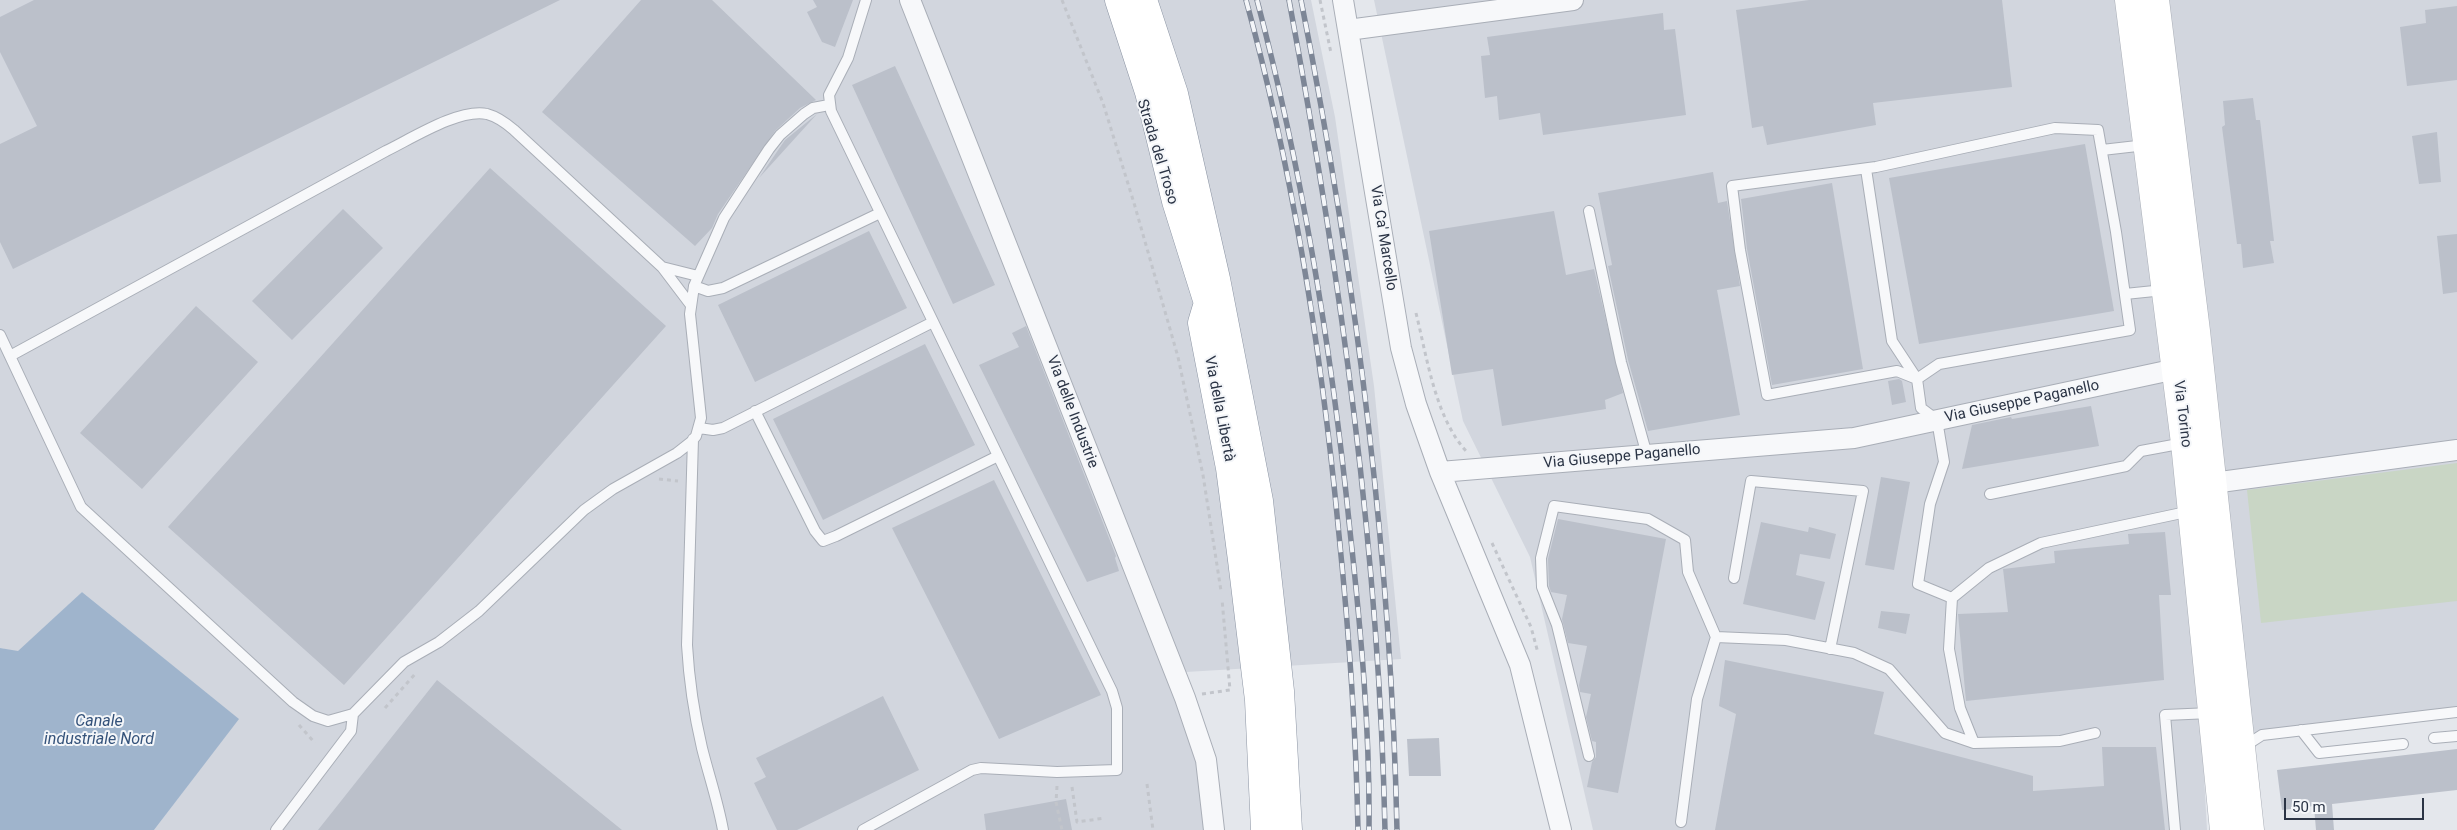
<!DOCTYPE html>
<html>
<head>
<meta charset="utf-8">
<style>
	body { margin:0 }
	#map { position:relative; width:2457px; height:830px; overflow:hidden; background:#e4e7ec; font-family:Roboto,sans-serif }
	canvas { display:block }
	.scale { position:absolute; left:2284px; top:798px; width:140px; height:22px; box-sizing:border-box; border:2px solid #2b3445; border-top:0; padding-left:6px; font-size:15px; line-height:18px; white-space:nowrap; color:#2b3445; -webkit-text-stroke:4px #f4f6f9; paint-order:stroke }
</style>
</head>
<body>
<div id="map">
<canvas width="2457" height="830"></canvas>
<div class="scale">50 m</div>
</div>
<script>
const g = document.querySelector('canvas').getContext('2d');
g.lineJoin = 'round';
function fill(path, color) {
  g.fillStyle = color;
  g.fill(path, 'evenodd');
}
function strokePath(path, color, width, dash) {
  g.strokeStyle = color;
  g.lineWidth = width;
  g.lineCap = dash ? 'butt' : 'round';
  g.setLineDash(dash || []);
  g.stroke(path);
}
function label(font, color, halo, rows, align = 'center') {
  g.font = font + ' Roboto,sans-serif';
  g.lineWidth = 4;
  g.setLineDash([]);
  g.textBaseline = 'middle';
  g.strokeStyle = halo;
  g.fillStyle = color;
  for (const [text, x, y, turn = 0] of rows) {
    g.save();
    g.translate(x, y);
    g.rotate((+turn || 0) * Math.PI / 180);
    g.textAlign = isNaN(turn) ? turn : align;
    if (halo) g.strokeText(text, 0, 0);
    g.fillText(text, 0, 0);
    g.restore();
  }
}
const built = new Path2D(`
	M0,0H901L1187,726L1199,762L1206,830H154L238,719L82,592L18,652L0,648Z
	M921,0H1311L1335,117L1374,386L1401,659L1186,672Z
	M1374,0H2457V707L2202,740L2207,830H1593L1530,557L1463,421Z`);
const green = new Path2D(`
	M2457,463V601L2261,623L2247,490Z`);
const water = new Path2D(`
	M82,592L239,719L154,830H0V648L18,651Z`);
const building = new Path2D(`
	M34,0H560L13,269L0,242V144L37,126L0,52V17Z
	M641,0H712L816,100L800,108L775,131L718,214L712,228L695,246L542,112Z
	M813,0H853L835,47L822,42L807,12L817,7Z
	M1809,0H2002L2012,87L1873,103L1876,125L1767,145L1763,126L1752,128L1736,10Z
	M2457,6V80L2407,86L2400,27L2426,23L2425,10Z
	M1663,13L1664,30L1675,29L1686,115L1543,135L1540,113L1499,120L1497,96L1485,98L1481,56L1490,55L1487,37Z
	M895,66L995,285L953,304L852,85Z
	M2253,98L2256,120H2260L2274,241H2270L2274,263L2243,268L2241,244H2237L2222,127L2225,125L2223,101Z
	M817,114L759,178L785,140Z
	M2437,132L2441,182L2419,184L2412,136Z
	M2085,144L2114,311L1919,344L1889,178Z
	M490,168L666,326L344,685L168,527Z
	M1713,172L1718,203L1727,201L1740,286L1717,290L1740,415L1648,431L1628,360L1608,266L1612,265L1598,193Z
	M1832,183L1863,369L1772,385L1747,249L1741,199Z
	M343,209L383,248L292,340L252,301Z
	M1554,211L1566,275L1594,269L1623,393L1605,400L1606,409L1502,426L1493,369L1452,375L1429,231Z
	M869,231L907,308L755,382L718,305Z
	M2457,234V292L2443,294L2437,236Z
	M196,306L258,362L142,489L80,433Z
	M1026,326L1116,556L1115,558L1119,571L1087,582L979,365L1019,347L1012,333Z
	M925,344L975,445L823,520L773,419Z
	M1899,379L1902,381L1906,402L1892,405L1888,381Z
	M2091,406L2099,446L1962,469L1972,425L2011,417L2012,419Z
	M1881,477L1910,482L1894,570L1865,565Z
	M994,480L1101,695L999,739L892,528Z
	M1558,519L1666,539L1618,793L1587,787L1592,762L1596,757V742L1592,741L1586,717L1591,694L1580,692L1579,685L1587,646L1568,643L1562,619L1567,595L1551,592L1549,586L1548,559Z
	M1761,522L1808,532L1809,527L1836,534L1830,559L1800,554L1796,575L1825,582L1815,620L1743,604Z
	M2165,532L2171,595H2159L2164,680L1966,701L1958,614L2008,612L2003,569L2055,563L2054,551L2129,544L2128,534Z
	M1881,611L1910,614L1906,634L1878,628Z
	M1725,660L1884,692L1874,734L2033,776V791L2104,786L2102,747H2156L2165,830H1715L1736,714L1719,706Z
	M437,680L622,830H318Z
	M883,696L919,770L797,830H777L754,783L766,777L756,758Z
	M1439,738L1441,776H1409L1407,739Z
	M2457,749V790L2332,804L2334,830H2316L2314,806L2282,810L2277,770Z
	M1066,799L1072,830H986L984,814Z`);
const path = new Path2D(`
	M1062,0L1103,103L1134,203L1178,357L1203,475L1221,591
	M1320,0L1331,53
	M1416,313C1427,357 1435,417 1466,451
	M659,479L678,481
	M1492,543L1531,627L1538,653
	M1202,694L1230,690L1222,599
	M385,708L416,673
	M299,725L315,743
	M1147,784L1153,830
	M1057,786L1056,802L1062,830
	M1072,787L1077,822L1105,818`);
const lane = new Path2D(`
	M2102,150L2146,145
	M1866,169L1892,341L1917,379
	M1589,211L1621,362L1647,455
	M662,267L698,276
	M694,286L708,291L723,288L880,213
	M2125,294L2164,290
	M0,335L81,507L293,702L313,716L328,721L353,714L404,662L439,642L479,611L584,510L613,489L677,453L691,442L696,436L701,418L690,314L694,286L724,218L769,149L780,135L804,114L813,108L829,105
	M10,356L386,151C411,139 459,108 487,114C498,117 506,123 514,130L662,267L690,304
	M1917,379L1897,371L1767,395L1740,250L1732,186L1876,167L2055,128L2098,130L2116,232L2130,330L1939,364L1917,379L1921,408L1937,420L1944,462L1930,504L1918,584L1952,598L1989,568L2041,543L2191,511
	M755,411L815,531L823,541L836,536L998,456
	M699,428L713,430L723,428L933,322
	M693,439L687,645C689,680 694,714 702,748C709,776 718,802 723,830
	M1990,494L2126,466L2141,451L2184,443
	M1734,578L1751,481L1863,491L1830,649
	M1952,598L1949,649L1960,708L1974,743L2060,741L2095,733
	M2301,730L2319,753L2403,744
	M2434,738L2457,736
	M2245,746L2262,735L2457,712
	M1589,756L1557,625L1542,587L1541,558L1554,506L1648,519L1685,540L1688,572L1716,637
	M1681,822L1697,699L1716,637L1786,640L1854,653L1889,669L1945,733L1974,743
	M276,830L351,731L353,714
	M863,830L972,770L981,768L1057,772L1117,770V708L1112,691L831,111L829,95L848,58L866,0
	M2175,830L2165,715L2211,713`);
const street = new Path2D(`
	M910,0L1185,698L1206,760L1214,830
	M1343,0L1401,348L1416,404L1440,472L1520,665L1561,830
	M1348,30L1573,0
	M1440,472L1854,438L2176,369
	M2213,483L2457,450`);
const secondary = new Path2D(`
	M2129,0L2185,443L2224,830
	M2155,0L2196,331L2250,830`);
const highway = new Path2D(`
	M1119,0L1149,92L1176,201L1208,303L1202,323L1230,468L1242,560L1259,700L1265,830
	M1143,0L1174,94L1216,279L1259,501L1280,691L1288,830`);
const rail = new Path2D(`
	M1246,0C1294,175 1322,355 1339,535C1349,633 1356,731 1358,830
	M1257,0C1303,174 1332,352 1350,531C1361,631 1370,730 1369,830
	M1289,0C1340,274 1379,551 1385,830
	M1301,0C1355,273 1391,551 1397,830`);
const streetNames = [
	["Strada del Troso",1157,152,73],
	["Via Ca' Marcello",1383,238,81],
	["Via Giuseppe Paganello",2022,402,-12],
	["Via della Libertà",1219,409,79],
	["Via delle Industrie",1072,412,69],
	["Via Torino",2182,414,83],
	["Via Giuseppe Paganello",1622,457,-5]
];
const waterNames = [
	["Canale",99,722],
	["industriale Nord",99,740]
];
fill(built, '#d2d6de');
fill(green, '#c9d6c5');
fill(water, '#9fb4cc');
fill(building, '#bbc0ca');
strokePath(lane, '#a9aeb7', 12);
strokePath(street, '#a9aeb7', 22);
strokePath(secondary, '#a9aeb7', 29);
strokePath(highway, '#8b94a3', 29);
strokePath(path, '#c2c5cb', 3, [4, 4]);
strokePath(lane, '#f7f8fa', 10);
strokePath(street, '#f7f8fa', 20);
strokePath(secondary, '#fff', 28);
strokePath(highway, '#fff', 28);
strokePath(rail, '#7d8696', 5.5);
strokePath(rail, '#f4f6f9', 4, [11]);
label('15px', '#2b3445', '#f4f6f9', streetNames);
label('italic 16px', '#34527a', '#f4f6f9', waterNames);
</script>
</body>
</html>
